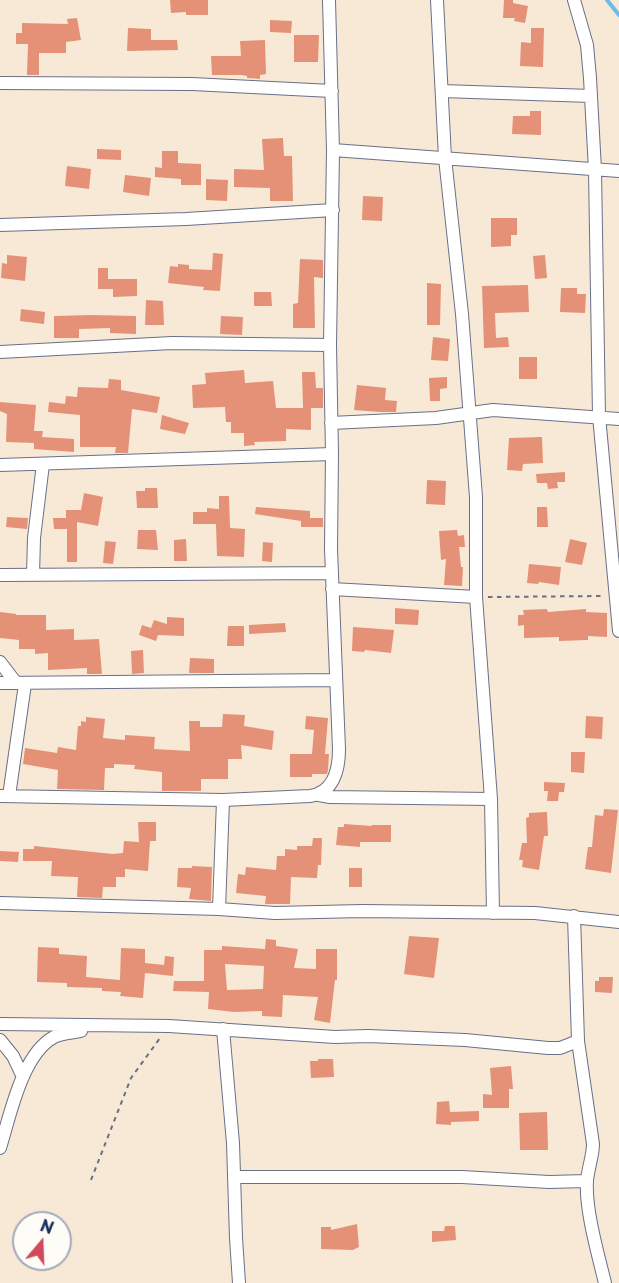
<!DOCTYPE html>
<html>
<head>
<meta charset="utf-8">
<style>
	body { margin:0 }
	#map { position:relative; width:619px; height:1283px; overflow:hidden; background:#f8e9d6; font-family:"Playpen Sans",sans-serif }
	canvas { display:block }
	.north { position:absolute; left:12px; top:1211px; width:60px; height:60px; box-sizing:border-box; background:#fdfcf7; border:2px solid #a3aaba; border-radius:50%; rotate:19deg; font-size:16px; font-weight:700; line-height:24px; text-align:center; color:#1b2f5e }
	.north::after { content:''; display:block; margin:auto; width:21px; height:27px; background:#d1495b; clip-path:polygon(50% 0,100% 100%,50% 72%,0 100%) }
</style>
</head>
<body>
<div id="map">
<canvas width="619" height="1283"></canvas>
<div class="north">N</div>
</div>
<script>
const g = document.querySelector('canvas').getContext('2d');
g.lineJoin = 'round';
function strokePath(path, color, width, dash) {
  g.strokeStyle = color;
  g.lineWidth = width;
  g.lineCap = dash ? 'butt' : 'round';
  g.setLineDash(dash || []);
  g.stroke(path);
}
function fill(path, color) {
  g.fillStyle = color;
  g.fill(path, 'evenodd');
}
const stream = new Path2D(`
	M607,0L619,15`);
const building = new Path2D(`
	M170,0H208V15H186V12L171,13Z
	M504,0H513V3L528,6L525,23L514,21L515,18H503Z
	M77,18L81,40L66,42V53H39V75H27L28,44H16V33H22V23L68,24L67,19Z
	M270,20L292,21L291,33L270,32Z
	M128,28L151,29V40H177L178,50L127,51Z
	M531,28H544L543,67L520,66L521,42L531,43Z
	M294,35H319L318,62H294Z
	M265,40L266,74L260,75V79L247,78V76L241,75H212L211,56H241L240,41Z
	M530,111H541V135L512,134L513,116H530Z
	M283,138L284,156H292L293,201H270V188L234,187V169L264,170L262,139Z
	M97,149L121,150V160L97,159Z
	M162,151H178V163L201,164V185H181V179L155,177V167L162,168Z
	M67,166L91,169L89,189L65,186Z
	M125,175L151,178L149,196L123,192Z
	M206,179L228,180L227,201L206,200Z
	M363,196L383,197L382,221L362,220Z
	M491,218H517V235H511V246L491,247Z
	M213,253L223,254L220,291L203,290L204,287L168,283L170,266L178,267V264L189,265V269L212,270Z
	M7,255L27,257L25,281L1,278L2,263L7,264Z
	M545,255L547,278L535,279L533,256Z
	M300,259L323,260V278L314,277L315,328H293V304L298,303Z
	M98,268H108V279H137V296L113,297V289H98Z
	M427,283L441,284L440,325H427Z
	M528,285L529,312L495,313L496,338L508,337L509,347L484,348L482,286Z
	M561,288H577V294H586L585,313L560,312Z
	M254,292H271L272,306H254Z
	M146,300L163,301L164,325H145Z
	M21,309L45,312L44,324L20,321Z
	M91,315L136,316V334L110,333V328L79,329V338H54V316Z
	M221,316L243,317L242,335L220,334Z
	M433,337L450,339L448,361L431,360Z
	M519,357H537V379H519Z
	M244,370L245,383L273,381L276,408H311V430L286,429V441L254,442L255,445L244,446V433H231V422H226L225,407L193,408L192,385L206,384L205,373Z
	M302,372H315L316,388H323V408H303Z
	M447,377V388L440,389V401H430L429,378Z
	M109,379L121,380V390L160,397L157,413L132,409L128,453H115L116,447H80V415L48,412L49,402L65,404L66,396L77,397L78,387L108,388Z
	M357,385L386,388L385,400L397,401L396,412H380L354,410Z
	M0,402L36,405L34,431H43L42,437L74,439V452L34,449V443L6,442L7,414L0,411Z
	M162,415L189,423L185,434L160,429Z
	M542,437L543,463L523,464L522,471L507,470L509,438Z
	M565,472V482H557L558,488L548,489L547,483H537L536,474Z
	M427,480L446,481L445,505L426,504Z
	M145,488H157L158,508H137L136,491H145Z
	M84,493L103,497L98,526L77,522V562H67V529H54L53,518H66V510H81Z
	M219,496H229L230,528L245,529L244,557L217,556L216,524H193V512H207V508L219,509Z
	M256,507L310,511V518H323V527H301V521L255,514Z
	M537,507H547L548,527H537Z
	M7,517L28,518L27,529L6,527Z
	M138,530H156L158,550L137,549Z
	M457,530L458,536L464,535L465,547H459L461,567H463L462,586L444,585L446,559L441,560L439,531Z
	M186,539L187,561H174V540Z
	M570,539L587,543L582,565L565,562Z
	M105,541L116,542L113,564L103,563Z
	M263,542L273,543L272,562L262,561Z
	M529,564L561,567L559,585L539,582L538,584L527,583Z
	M395,608L419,610L418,625L395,624Z
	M547,609L548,612L586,609V612L607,613V637L588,636V640L559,641V637L524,638V625L518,626V615H524L523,610Z
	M0,612L16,614V615H46V630L74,629V640L99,639L102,674H87V668L48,670V653L35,654V649H19V640L0,638Z
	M167,617L184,618V636L158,635L156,641L139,635L142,625L151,628L154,620L167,624Z
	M285,623L286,632L249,634V625Z
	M228,626H244V646H227Z
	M353,627L394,630L391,653L365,650L364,652L352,651Z
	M143,650L144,673L132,674L131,651Z
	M190,658L214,659V673H189Z
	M223,714L245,715L244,726L274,731L272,750L241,745L242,759H228V779H201V791H162V772L134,769L135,765L114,764V768H105L104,790L57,789L58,770L23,764L25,748L57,753L58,747L76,750L78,726H81V721L86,722V717L105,719L103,738L125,740V735L155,737L154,749L190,751L189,721H200V727H222Z
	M306,716L328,718L325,754H329L328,770L327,774H312V777H290V754H312L314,730L305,729Z
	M586,716L603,717L602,739L585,738Z
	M571,752H585L584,773L571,772Z
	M544,782L565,783L564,792H559L558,801H547L548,791H544Z
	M604,809L618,810L611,873L585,869L588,847H592L595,815L603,816Z
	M547,812L548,836H544L539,870L522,867L523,860H519L522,843H527L526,818L529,817V813Z
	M138,822H156V841H150L148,871L125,869V877H116V887H103L102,898L77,897L78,877L51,876L52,861H23V849H34V846L113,854L123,853L124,841L139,842Z
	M344,824L372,826V825H391V842H360V847L336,845L338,827H344Z
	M313,838H322L321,865H318L317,878L291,877L290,904H265L266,896L236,893L238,874L245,875L246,867L276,870L277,856H285V849L297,850V846H312Z
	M0,851L19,852L18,862L0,861Z
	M192,866L212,867L211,901L189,899L191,888L177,887L178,868H192Z
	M349,868H362V887H349Z
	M409,936L439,938L434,978L404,974Z
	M266,939L276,940V946L298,949L294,968L316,969V949H337V980H335L330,1023L314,1020L318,997L283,995L282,1017L262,1016V1011L234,1012L208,1009L209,992L173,991L174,981H204V950H222V946L265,949ZM225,964L264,966L263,989L227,990Z
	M38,947L59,948V954L87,956L86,977L120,980L121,948L145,949V963L164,965L165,956L174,957L173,976L145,973L143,998L120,996L121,992L102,991V988L67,987V983L37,982Z
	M599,977H613L612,993L595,992V981H599Z
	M318,1059H333L334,1077L311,1078L310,1061H318Z
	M511,1066L513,1089H509V1108H483V1094L492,1095L490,1068Z
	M449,1101L450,1112L479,1111V1121L451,1122V1125L436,1124L437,1102Z
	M547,1112L548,1150H520L519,1113Z
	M357,1224L359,1247L353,1250L321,1249V1227H331V1230Z
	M445,1226H455L456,1240L432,1242V1231H444Z`);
const path = new Path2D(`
	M488,597L603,596
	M91,1180L131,1078L160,1038`);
const minor = new Path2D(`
	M437,0L445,158L462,314L476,497V597L491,799L493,913
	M574,0L587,45L590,78L595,170L599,416L619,631
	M0,83L192,84L332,91
	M442,91L591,96
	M333,150L619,171
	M0,225L186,219L333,210
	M0,352L172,343L330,345
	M331,423L436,418L493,410L619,419
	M0,465L332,454
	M0,575L332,573
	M33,575L34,538L43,464
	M332,589L476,597
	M0,662L16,683
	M0,683L336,680
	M319,795L330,797L491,799
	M0,796L223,800L310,796C333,793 339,771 339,749L331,549L332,454L330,345L333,150L329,0
	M9,796L25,684
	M0,903L219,909L275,913L362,911L535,913L619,922
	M219,909L223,800
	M574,916L578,1041L593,1144C593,1156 588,1168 587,1181C585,1209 598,1254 605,1283
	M0,1024L169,1026L335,1037L368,1036L465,1040L548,1048H560L578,1041
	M223,1029L233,1143L236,1238L239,1283
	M0,1040L13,1056L23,1077
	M0,1148C10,1116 22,1054 54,1037C62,1033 72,1033 81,1031
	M235,1177H462L549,1182L587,1181`);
strokePath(stream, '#6ebce8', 4);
fill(building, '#e49177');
strokePath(minor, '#687088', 14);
strokePath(path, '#687088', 2, [4.5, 4.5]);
strokePath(minor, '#fff', 12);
</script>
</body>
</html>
